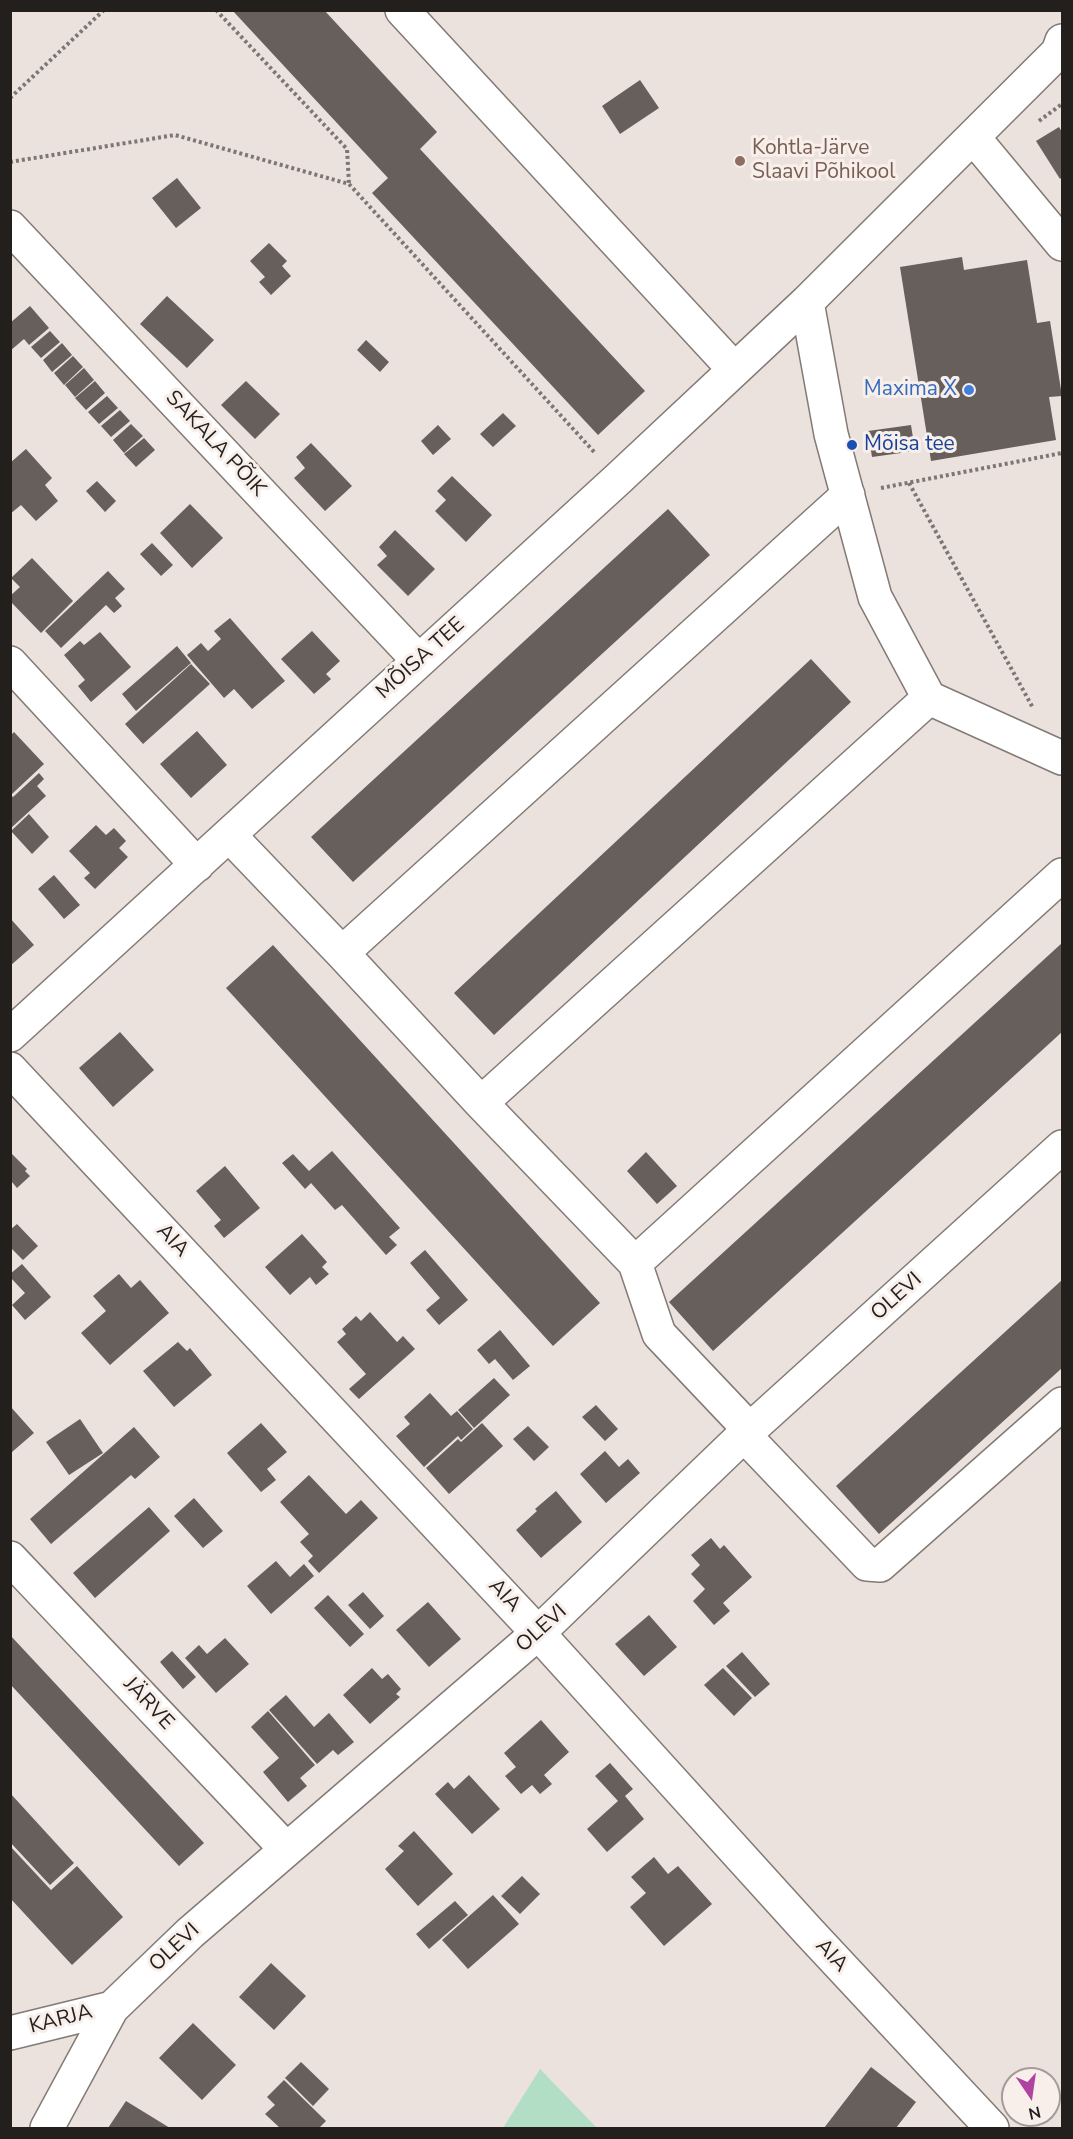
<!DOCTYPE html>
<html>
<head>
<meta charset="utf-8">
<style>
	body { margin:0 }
	#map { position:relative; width:1073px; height:2139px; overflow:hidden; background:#ebe1dd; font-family:"Nunito Sans",sans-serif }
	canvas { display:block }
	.frame { position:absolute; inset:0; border:12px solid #221f1d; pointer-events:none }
	.north { position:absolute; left:1001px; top:2067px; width:60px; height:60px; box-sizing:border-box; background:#f9efea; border:2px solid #a39c98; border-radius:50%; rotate:167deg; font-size:16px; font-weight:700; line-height:24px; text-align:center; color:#221f1d }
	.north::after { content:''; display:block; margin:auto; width:21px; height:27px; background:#b043a1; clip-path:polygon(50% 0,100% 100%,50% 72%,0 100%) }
</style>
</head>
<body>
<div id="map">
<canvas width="1073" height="2139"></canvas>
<div class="frame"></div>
<div class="north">N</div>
</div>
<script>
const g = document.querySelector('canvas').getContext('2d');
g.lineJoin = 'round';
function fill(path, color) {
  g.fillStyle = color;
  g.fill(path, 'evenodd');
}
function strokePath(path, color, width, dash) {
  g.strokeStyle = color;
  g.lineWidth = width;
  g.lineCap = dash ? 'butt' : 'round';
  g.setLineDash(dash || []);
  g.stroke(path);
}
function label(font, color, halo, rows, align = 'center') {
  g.font = font + ' "Nunito Sans",sans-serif';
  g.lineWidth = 6;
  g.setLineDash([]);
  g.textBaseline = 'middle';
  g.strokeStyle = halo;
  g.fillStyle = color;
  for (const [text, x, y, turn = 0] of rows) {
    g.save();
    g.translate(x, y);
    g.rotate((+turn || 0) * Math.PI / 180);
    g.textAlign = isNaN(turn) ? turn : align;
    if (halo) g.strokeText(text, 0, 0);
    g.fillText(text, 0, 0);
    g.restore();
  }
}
const green = new Path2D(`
	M540,2069L597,2128H503Z`);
const building = new Path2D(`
	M232,10H324L437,132L420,149L645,391L598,435L372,193L388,178Z
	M640,80L659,108L620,134L602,106Z
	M1059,127L1062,132V177L1060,179L1036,141Z
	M177,178L201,208L176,228L152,198Z
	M269,243L287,261L282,266L291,276L271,295L259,282L265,277L250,261Z
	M962,257L964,270L1027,260L1037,323L1050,321L1062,396L1049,397L1056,440L931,461L900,267Z
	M167,296L214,340L187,368L140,324Z
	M30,306L49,328L29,345L24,339L10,351V323Z
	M50,331L60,342L41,358L31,347Z
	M366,340L389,362L380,372L357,350Z
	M62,343L72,355L52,372L43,360Z
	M73,356L83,367L64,385L54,373Z
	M84,368L94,380L75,397L65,385Z
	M95,381L105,393L86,410L75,398Z
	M246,381L280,414L255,439L221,405Z
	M107,396L118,408L99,424L88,412Z
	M120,410L130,421L111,437L101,426Z
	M503,413L516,426L493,447L480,434Z
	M131,424L143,436L124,453L113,440Z
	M438,425L451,439L433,455L421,441Z
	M911,425L915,451L872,457L868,431Z
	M144,438L155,450L136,467L124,454Z
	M311,443L352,486L325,511L294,478L305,468L296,457Z
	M26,449L52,478L45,485L58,501L36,521L21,505L10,514V463Z
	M452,476L492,515L466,542L435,511L446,500L437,491Z
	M97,481L116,501L105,512L86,491Z
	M190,504L223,538L192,568L160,533Z
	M668,509L710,555L353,882L311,837Z
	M395,530L435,569L408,596L377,565L387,556L379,547Z
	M152,543L173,565L161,576L140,554Z
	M32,558L73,601L41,633L10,601V596L20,587L11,578Z
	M108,571L125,589L115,598L122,606L114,613L106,605L61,648L45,631Z
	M230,618L285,681L252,709L234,689L224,698L187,655L201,643L208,651L221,639L214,631Z
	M312,631L340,661L326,674L331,679L314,694L281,659Z
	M100,632L131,667L91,702L78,686L85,680L64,655L80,641L84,645Z
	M177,646L191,663L136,711L122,694Z
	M811,659L851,702L494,1035L454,993Z
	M191,664L210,684L143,744L125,724Z
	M197,731L227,765L191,798L160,764Z
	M14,732L44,764L12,794L10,792V736Z
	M39,773L44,779L37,786L46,796L10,829V794L13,797Z
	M29,814L49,837L32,854L11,831Z
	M96,825L106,835L114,828L126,841L119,848L128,857L95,889L84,878L90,873L69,851Z
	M54,875L80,905L64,919L38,889Z
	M10,918L34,945L10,966Z
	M1062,943V1032L713,1351L669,1302Z
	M273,945L600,1303L553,1346L226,988Z
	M120,1032L154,1070L113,1107L79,1068Z
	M332,1151L400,1228L389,1237L397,1245L386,1255L342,1205L335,1210L311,1183L305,1189L282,1163L293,1154L309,1171Z
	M10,1152L27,1169L25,1171L30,1176L17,1188L12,1182L10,1183Z
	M646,1152L677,1186L657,1204L627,1171Z
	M225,1166L260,1208L224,1238L214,1226L221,1220L196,1191Z
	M17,1224L38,1246L23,1260L10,1247V1230Z
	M302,1234L327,1262L322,1267L329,1274L316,1285L310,1277L290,1295L265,1267Z
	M425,1250L468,1300L439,1325L426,1310L440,1298L410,1263Z
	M22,1264L51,1297L25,1320L12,1305L25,1293L10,1277V1274Z
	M119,1274L131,1288L140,1280L169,1313L110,1365L81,1333L106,1311L93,1296Z
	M1062,1280V1368L879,1534L836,1486Z
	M370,1312L397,1342L403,1336L415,1349L359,1399L349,1389L366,1374L337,1342L346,1334L342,1329L356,1316L361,1321Z
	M500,1330L530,1366L513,1380L495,1359L489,1364L477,1350Z
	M178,1342L187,1351L190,1348L212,1375L174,1407L143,1371Z
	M494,1378L510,1395L474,1428L458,1410Z
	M430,1393L451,1416L457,1411L473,1429L461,1440L458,1436L424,1467L396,1436L410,1424L404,1417Z
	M596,1405L618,1429L605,1441L582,1417Z
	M10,1406L34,1433L12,1452L10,1450Z
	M80,1419L103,1453L69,1475L46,1442Z
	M261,1423L287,1452L267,1469L276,1480L261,1492L227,1453Z
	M482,1423L503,1446L449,1494L426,1468L458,1439L461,1442Z
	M528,1426L549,1447L534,1461L513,1439Z
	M134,1427L160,1457L135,1479L131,1475L51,1544L30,1519Z
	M605,1451L619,1467L628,1459L640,1473L606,1503L580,1474Z
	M309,1475L346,1514L361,1500L378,1518L319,1573L308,1561L313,1556L300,1542L309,1534L280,1502Z
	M556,1491L582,1522L541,1558L516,1530L537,1511L535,1509Z
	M194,1498L223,1531L203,1548L174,1516Z
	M149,1507L170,1531L95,1598L73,1573Z
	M711,1538L720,1549L724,1545L752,1577L723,1603L730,1611L714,1625L693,1601L705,1589L691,1574L700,1565L691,1555Z
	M276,1561L290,1577L304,1564L314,1576L271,1614L247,1586Z
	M363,1592L384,1616L370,1629L348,1605Z
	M328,1595L364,1634L350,1647L314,1608Z
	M428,1602L461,1639L429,1667L396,1630Z
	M649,1615L677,1647L644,1676L615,1644Z
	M10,1635L204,1843L179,1866L10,1684Z
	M225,1638L249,1664L216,1693L185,1658L199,1645L207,1654Z
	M172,1651L196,1677L183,1689L160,1662Z
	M742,1652L770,1684L755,1697L726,1666Z
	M372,1668L382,1679L388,1674L401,1689L396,1694L400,1697L370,1724L343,1695Z
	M723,1668L752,1698L734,1716L704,1685Z
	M286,1695L314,1727L329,1713L354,1742L338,1755L333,1750L317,1764L269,1710Z
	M268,1711L315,1765L300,1778L307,1786L288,1802L263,1772L279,1758L251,1727Z
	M541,1720L569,1752L544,1775L552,1784L540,1794L532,1785L521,1794L505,1776L516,1767L504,1753Z
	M610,1763L633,1789L625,1796L644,1819L607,1852L587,1829L618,1801L595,1776Z
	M469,1775L500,1809L472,1834L435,1794L448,1782L454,1789Z
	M10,1793L74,1863L50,1885L10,1842Z
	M414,1831L453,1874L418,1906L385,1869L404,1851L398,1846Z
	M10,1846L51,1890L77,1866L123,1917L72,1965L10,1898Z
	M654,1857L668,1874L678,1866L712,1904L664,1946L630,1907L646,1893L631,1877Z
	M522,1876L540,1894L520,1914L501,1896Z
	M493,1895L519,1924L468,1969L442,1940Z
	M455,1901L468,1915L429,1949L416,1934Z
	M271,1963L306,1996L274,2030L239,1997Z
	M193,2023L236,2065L202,2100L159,2058Z
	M301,2062L329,2089L313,2106L285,2078Z
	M871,2067L916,2102L896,2128H824Z
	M284,2080L326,2121L319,2128H280L265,2114L275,2105L267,2097Z
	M126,2101L170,2128H108Z`);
const path = new Path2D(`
	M216,10L347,149L349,184
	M10,98L104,10
	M1039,121L1062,104
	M10,162L175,135L349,184L596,454
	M909,483L1033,708
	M881,488L1062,453`);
const minor = new Path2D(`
	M402,10L734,369
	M973,137L1062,244
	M10,227L419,661
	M807,302L831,434L875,597L929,698L1062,758
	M10,663L197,865
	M229,835L342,953L848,495
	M342,953L481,1103L635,1263L659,1334L750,1430
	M10,1035L618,479L807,302L1058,52L1062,41
	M10,1069L538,1633L809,1932L992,2128
	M481,1103L929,698
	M635,1263L1062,875
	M744,1435L867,1564L880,1565L1062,1404
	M10,1558L286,1849
	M10,2033L112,2008
	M47,2128L112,2008L190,1933L538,1633L744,1435L1062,1147`);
const markers = [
	[740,161,6,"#8d6e63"],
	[969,390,6,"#3f7fe0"],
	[852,445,6,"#1a4fb4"]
];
const educationNames = [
	["Kohtla-Järve",752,149],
	["Slaavi Põhikool",752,173]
];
const shopNames = [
	["Maxima X",957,390]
];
const streetNames = [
	["SAKALA PÕIK",215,444,47],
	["MÕISA TEE",421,659,-42],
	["AIA",172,1241,47],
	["OLEVI",897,1297,-42],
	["AIA",504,1596,47],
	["OLEVI",542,1629,-42],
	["JÄRVE",148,1704,47],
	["OLEVI",175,1948,-43],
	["AIA",831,1956,47],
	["KARJA",61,2020,-14]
];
const transitNames = [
	["Mõisa tee",864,445]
];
fill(green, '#b2dec5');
fill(building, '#675f5b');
strokePath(minor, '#837a76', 36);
strokePath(path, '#7d7774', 4, [3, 3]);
strokePath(minor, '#fff', 33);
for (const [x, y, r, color] of markers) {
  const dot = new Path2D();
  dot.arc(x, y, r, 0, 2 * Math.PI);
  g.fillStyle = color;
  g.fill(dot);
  strokePath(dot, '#f9efea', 2);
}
label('21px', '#785e54', '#f9efea', educationNames, 'left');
label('21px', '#366cbe', '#f9efea', shopNames, 'right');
label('21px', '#221f1d', '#f9efea', streetNames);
label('21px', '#164399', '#f9efea', transitNames, 'left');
</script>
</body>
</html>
